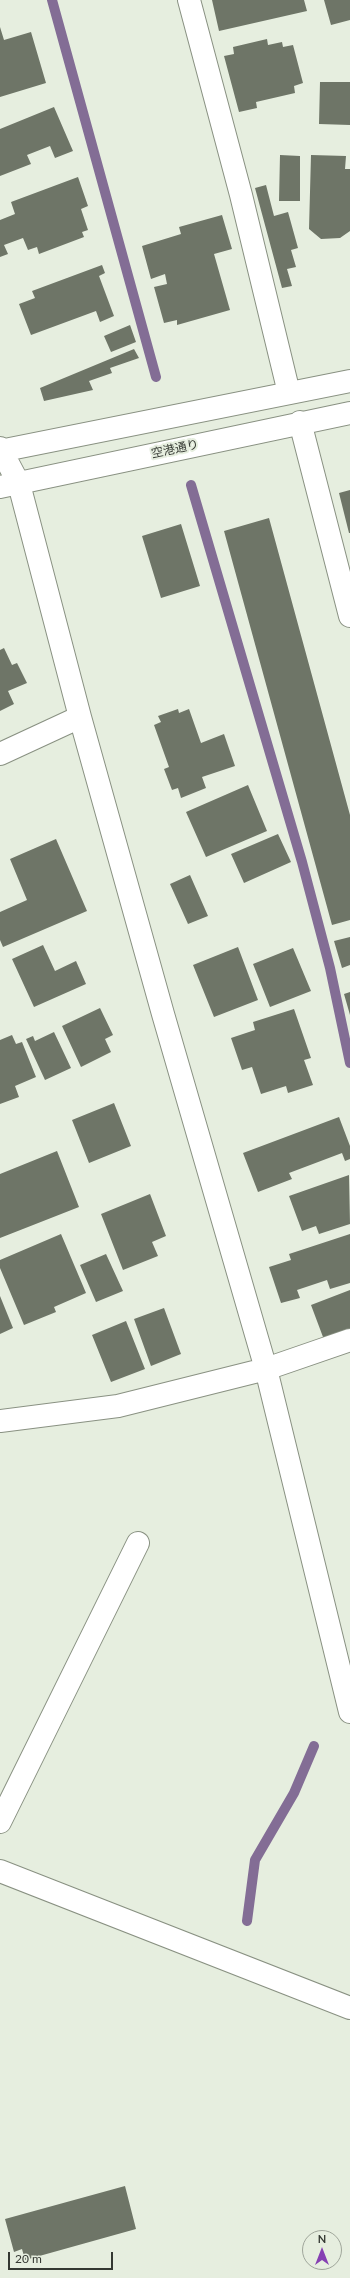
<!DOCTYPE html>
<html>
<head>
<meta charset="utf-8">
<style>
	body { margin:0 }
	#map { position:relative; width:350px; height:2278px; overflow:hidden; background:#e6eedf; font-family:Lato,sans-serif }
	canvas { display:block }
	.north { position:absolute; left:302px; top:2230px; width:40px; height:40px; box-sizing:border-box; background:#e6eedf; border:1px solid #9fa59a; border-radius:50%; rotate:0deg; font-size:11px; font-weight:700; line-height:16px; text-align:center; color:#343832 }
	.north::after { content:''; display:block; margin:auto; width:14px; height:18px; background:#8640b3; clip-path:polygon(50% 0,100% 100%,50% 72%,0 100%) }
	.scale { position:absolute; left:8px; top:2252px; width:105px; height:18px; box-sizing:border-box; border:2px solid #343832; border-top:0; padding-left:5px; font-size:12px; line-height:14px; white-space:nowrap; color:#343832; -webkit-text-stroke:3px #e6eedf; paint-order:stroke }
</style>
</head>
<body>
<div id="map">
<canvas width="350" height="2278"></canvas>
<div class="north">N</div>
<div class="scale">20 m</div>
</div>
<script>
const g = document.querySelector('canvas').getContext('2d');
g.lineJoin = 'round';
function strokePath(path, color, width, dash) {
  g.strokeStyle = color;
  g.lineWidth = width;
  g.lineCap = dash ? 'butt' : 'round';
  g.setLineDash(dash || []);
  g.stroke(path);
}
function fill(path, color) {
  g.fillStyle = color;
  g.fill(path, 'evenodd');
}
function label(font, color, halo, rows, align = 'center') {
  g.font = font + ' Lato,"Noto Sans JP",sans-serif';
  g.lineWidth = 4;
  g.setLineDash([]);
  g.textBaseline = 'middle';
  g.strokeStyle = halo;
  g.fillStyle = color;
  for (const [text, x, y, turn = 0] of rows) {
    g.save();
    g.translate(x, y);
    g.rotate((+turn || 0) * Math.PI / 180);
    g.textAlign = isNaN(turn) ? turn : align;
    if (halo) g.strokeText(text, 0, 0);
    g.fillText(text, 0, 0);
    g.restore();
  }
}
const stream = new Path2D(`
	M52,0L156,377
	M191,485L302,862L330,968L350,1063
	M247,1921L255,1860L294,1793L314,1746`);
const building = new Path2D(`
	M212,0H304L307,11L219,31Z
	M324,0H350V20L331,25Z
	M0,27L4,40L31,32L46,83L0,97Z
	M267,39L268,45L282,42L283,47L293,45L303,83L294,86L295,93L256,102L257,108L239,112L224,56L234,54L233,47Z
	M320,82H350V125L319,124Z
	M54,107L73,151L55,158L50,146L27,155L31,164L0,176V129Z
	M280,155L300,156V201H279Z
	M311,155L346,156L345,169H350V231L340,238L321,239L309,229Z
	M78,177L88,206L81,209L88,230L82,232L84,237L39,254L37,247L28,250L23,238L4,245L8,254L0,257V220L15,214L11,202Z
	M266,185L274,216L288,212L298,248L291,250L296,267L287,269L292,286L282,288L255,188Z
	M222,215L232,249L214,254L230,310L177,325V320L164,323L154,287L167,284L165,274L151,279L142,246L181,234L179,227Z
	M102,265L105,273L99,276L114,316L100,322L96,311L31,335L19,304L35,298L32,291Z
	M130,325L136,342L111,352L104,336Z
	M134,349L139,358L110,368L112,373L89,381L93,390L44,401L40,388Z
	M350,490V533H349L339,493Z
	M269,518L350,815V920L332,925L224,531Z
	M181,524L200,586L161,598L142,536Z
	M4,648L12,665L17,663L27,683L8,691L14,704L0,711V650Z
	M178,709L179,713L189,709L201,743L224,734L235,766L202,777L206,788L181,798L178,788L172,790L164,769L169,767L154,725L161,722L158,716Z
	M248,785L267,831L206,857L186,812Z
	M278,834L291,862L244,883L231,854Z
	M56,839L87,911L3,947L0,940V912L27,900L10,859Z
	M190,875L208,916L188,924L170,884Z
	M350,937V965L342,968L334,941Z
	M43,945L55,971L76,961L86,984L34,1007L12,959Z
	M238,947L258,1000L214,1017L193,965Z
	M293,948L311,991L270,1007L253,964Z
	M350,992V1015L344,994Z
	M100,1008L113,1035L105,1039L111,1052L81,1067L62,1026Z
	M294,1009L311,1058L304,1060L313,1085L288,1093L286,1086L261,1094L252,1067L242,1070L231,1038L255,1030L253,1022Z
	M54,1032L71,1068L45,1080L26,1039L33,1036L35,1041Z
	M12,1035L16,1044L22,1042L36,1077L15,1086L19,1097L0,1104V1040Z
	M114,1103L131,1146L89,1163L72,1120Z
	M339,1117L350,1146V1159L345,1161L342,1153L289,1173L292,1179L258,1192L243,1153Z
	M57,1151L79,1207L0,1238V1174Z
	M349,1175L350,1224L319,1234L316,1226L302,1231L289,1196Z
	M150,1194L166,1236L152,1242L158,1256L123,1270L101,1214Z
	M61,1234L86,1293L54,1307L56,1312L24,1325L0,1268V1260Z
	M350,1234V1283L330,1289L327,1280L297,1290L300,1298L281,1303L269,1267L291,1260L289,1254Z
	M106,1254L123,1291L96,1302L80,1265Z
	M350,1290V1336L326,1345L311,1305Z
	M0,1296L13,1328L0,1334Z
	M164,1308L181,1354L151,1366L134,1319Z
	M126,1321L145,1369L111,1382L92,1335Z
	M125,2186L136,2229L25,2260L22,2249L14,2252L5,2219Z`);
const minor = new Path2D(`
	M189,0L241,195L289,393
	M300,422L350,616
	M0,448L19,484L80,717L163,1014L266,1369L350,1712
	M0,451L350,381
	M0,487L350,413
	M0,754L80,717
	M0,1421L118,1406L266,1369L350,1340
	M0,1822L138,1543
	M0,1871L350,2008`);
const streetNames = [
	["空港通り",175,449,-12]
];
strokePath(stream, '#836d95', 10);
fill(building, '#6e7567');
strokePath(minor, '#899182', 24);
strokePath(minor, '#fff', 22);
label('12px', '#343832', '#e6eedf', streetNames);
</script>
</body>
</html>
